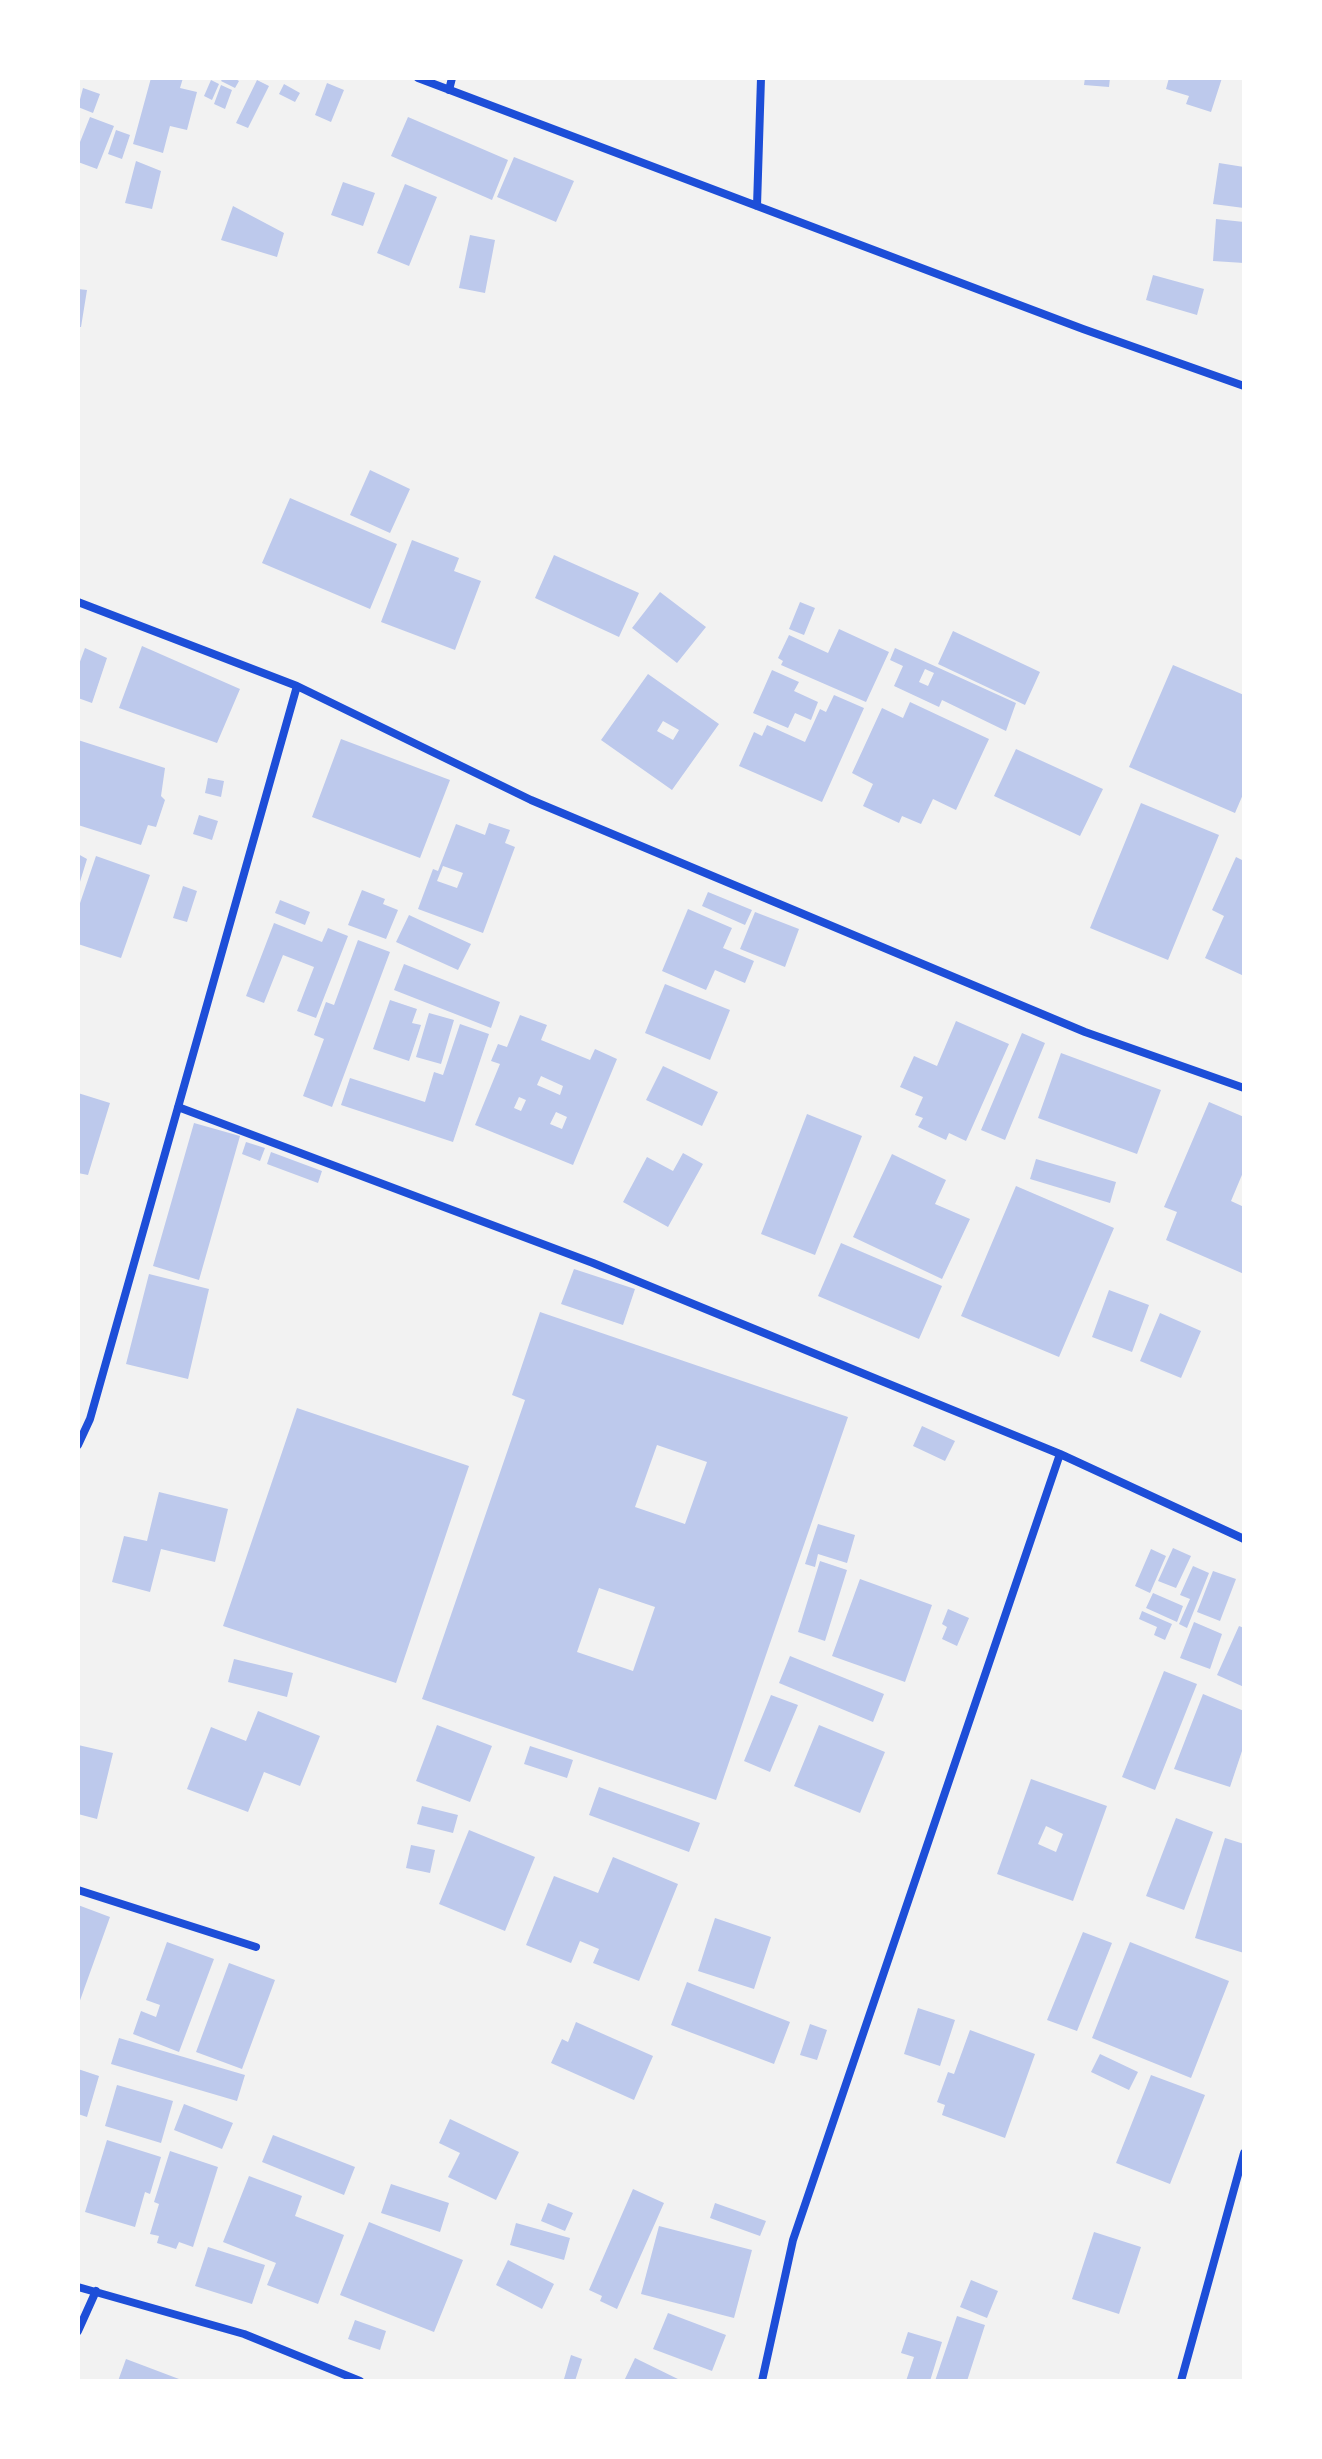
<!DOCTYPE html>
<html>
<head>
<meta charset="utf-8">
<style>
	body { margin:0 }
	#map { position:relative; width:1322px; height:2459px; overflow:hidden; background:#f2f2f2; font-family:"Zilla Slab",serif }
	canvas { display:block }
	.frame { position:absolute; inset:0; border:80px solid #fff; pointer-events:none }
</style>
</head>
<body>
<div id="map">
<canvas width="1322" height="2459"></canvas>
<div class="frame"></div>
</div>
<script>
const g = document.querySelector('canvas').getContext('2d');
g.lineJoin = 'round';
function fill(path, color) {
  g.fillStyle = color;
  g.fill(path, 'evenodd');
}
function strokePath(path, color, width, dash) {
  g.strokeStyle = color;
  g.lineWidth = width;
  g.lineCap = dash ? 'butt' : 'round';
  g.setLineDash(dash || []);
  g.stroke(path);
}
const building = new Path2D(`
	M151,78H183L180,88L197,92L187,130L170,126L163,153L133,144Z
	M223,78H234L239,81L235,88L221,81Z
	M1085,78H1110L1109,87L1084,85Z
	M1169,78H1222L1211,112L1186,104L1189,96L1166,89Z
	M211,80L219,84L212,100L204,96Z
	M257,80L269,86L248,128L236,123Z
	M327,83L344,90L331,122L315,115Z
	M284,84L300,93L295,102L279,94Z
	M221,85L232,90L225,109L214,104Z
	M83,88L100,94L93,113L78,107Z
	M90,117L114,126L97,169L78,162V147Z
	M408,117L508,160L492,200L391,156Z
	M116,130L130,135L122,159L108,154Z
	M514,157L574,181L556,222L497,197Z
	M136,161L161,171L152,209L125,203Z
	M1219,163L1244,167V208L1213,204Z
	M343,182L375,193L363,226L331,215Z
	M405,184L437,197L409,266L377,253Z
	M233,206L284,233L277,257L221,240Z
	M1216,219L1244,222V263L1213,261Z
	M470,235L495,240L485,293L459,288Z
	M1153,275L1204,289L1197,315L1146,300Z
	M78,289L87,290L81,327H78Z
	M370,470L410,489L390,533L350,515Z
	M290,498L397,544L370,609L262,563Z
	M412,540L459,558L454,571L481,581L455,650L381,622Z
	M554,555L639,593L619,637L535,598Z
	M660,592L706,627L677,663L632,628Z
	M800,602L815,608L804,635L789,629Z
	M839,629L889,652L866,702L781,665L783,661L778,658L789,635L828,653Z
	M953,631L1040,672L1025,705L938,664Z
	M142,646L240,689L217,743L119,708Z
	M85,648L107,658L92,703L78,698V667Z
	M895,648L1016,703L1006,731L942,700L939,707L894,686L903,666L890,660ZM925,669L934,673L928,686L919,682Z
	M1173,665L1244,695V792L1235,813L1129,767Z
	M772,670L799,682L794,691L818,702L811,720L795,713L788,728L753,713Z
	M648,674L719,724L672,790L601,740ZM663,721L679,730L673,740L657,731Z
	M834,695L864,708L822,802L739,766L754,732L762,736L767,725L805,742L820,709L826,712Z
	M910,702L989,739L956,810L933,799L921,824L902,816L899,823L863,806L873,784L852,773L882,708L903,718Z
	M341,739L450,780L420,858L312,817Z
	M78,740L165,768L161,796L165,800L156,827L148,825L141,845L78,825Z
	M1016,749L1103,789L1080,836L994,796Z
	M208,778L224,781L221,797L205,793Z
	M1141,803L1219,835L1168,960L1090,928Z
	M199,815L218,821L212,840L193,834Z
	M489,823L510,830L505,843L515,847L483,933L418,909L433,869L438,871L456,824L485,835ZM443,866L463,873L457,888L437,881Z
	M78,854L87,859L79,885H78Z
	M96,856L150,875L121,958L78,944V909Z
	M1236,857L1244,861V976L1205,958L1224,916L1212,910Z
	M183,886L197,891L187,922L173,918Z
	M362,890L385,899L383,904L398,910L386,939L348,925Z
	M708,892L752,910L745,925L702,906Z
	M280,900L310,912L305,925L275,913Z
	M688,909L732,928L723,948L754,961L745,983L715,970L706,990L662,971Z
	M755,912L799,929L785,967L740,949Z
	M409,915L471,944L458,970L396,942Z
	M274,923L322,942L328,928L348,936L316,1018L297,1011L314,967L283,955L264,1003L246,996Z
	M358,940L390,952L332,1107L303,1096L324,1039L314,1035L326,1002L334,1005Z
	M404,964L500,1002L491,1028L394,990Z
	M665,984L730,1010L710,1060L645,1033Z
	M390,1000L417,1009L412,1023L421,1025L409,1061L373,1049Z
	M429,1013L454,1020L441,1064L416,1057Z
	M520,1015L547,1025L541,1040L590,1060L595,1049L617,1059L573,1165L475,1125L500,1064L491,1061L498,1044L507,1047ZM541,1076L563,1086L560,1095L537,1085ZM519,1097L526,1100L521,1111L514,1108ZM556,1112L567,1117L562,1129L550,1124Z
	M956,1021L1009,1044L966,1141L949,1133L946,1140L918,1127L923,1118L915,1115L923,1097L900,1087L914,1056L937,1066Z
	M460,1024L489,1034L453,1142L341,1105L350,1078L425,1102L434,1072L443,1075Z
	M1022,1033L1045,1043L1005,1140L981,1130Z
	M1061,1053L1161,1090L1137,1154L1038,1118Z
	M663,1066L718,1092L702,1126L646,1100Z
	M78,1093L110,1103L88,1175L78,1173Z
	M1209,1102L1244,1117V1170L1231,1201L1244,1207V1274L1166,1240L1177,1212L1164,1207Z
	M807,1114L862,1136L815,1255L761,1234Z
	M194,1123L240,1136L199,1280L153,1266Z
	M246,1142L265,1148L260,1161L242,1154Z
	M271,1152L322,1171L318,1183L267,1164Z
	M683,1153L703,1164L668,1227L623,1202L647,1157L673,1171Z
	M892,1154L946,1180L935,1204L970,1219L942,1279L853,1237Z
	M1036,1159L1116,1182L1110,1203L1030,1179Z
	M1016,1186L1114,1228L1059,1357L961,1316Z
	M841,1243L942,1286L919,1339L818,1296Z
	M574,1269L635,1289L623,1325L561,1304Z
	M149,1274L209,1289L188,1379L126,1364Z
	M1109,1290L1149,1305L1132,1352L1092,1337Z
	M540,1312L848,1417L716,1800L422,1699L525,1400L512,1395ZM657,1445L707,1462L685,1524L635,1507ZM599,1588L655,1607L633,1671L577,1652Z
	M1160,1313L1201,1331L1181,1378L1140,1361Z
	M297,1408L469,1466L396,1683L223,1626Z
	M922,1426L955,1441L945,1461L913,1446Z
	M159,1492L228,1509L215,1562L161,1549L150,1592L112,1582L124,1536L147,1541Z
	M818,1524L855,1535L847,1563L818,1554L815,1567L805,1564Z
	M1173,1548L1191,1556L1176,1588L1158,1581Z
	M1151,1549L1166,1556L1150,1593L1135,1586Z
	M820,1561L847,1570L825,1641L798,1632Z
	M1193,1566L1209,1573L1187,1628L1179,1624L1190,1599L1180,1595Z
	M1213,1571L1236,1579L1220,1621L1197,1612Z
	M860,1579L932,1605L905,1682L832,1656Z
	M1153,1593L1183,1606L1177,1622L1146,1608Z
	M948,1609L969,1618L957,1646L942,1639L947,1627L942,1624Z
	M1142,1611L1172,1624L1165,1640L1154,1635L1157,1627L1139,1619Z
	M1194,1622L1222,1634L1210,1669L1180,1658Z
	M1239,1626L1244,1628V1687L1217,1675Z
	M790,1656L884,1694L873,1722L779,1683Z
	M234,1659L293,1673L287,1697L228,1682Z
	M1164,1671L1197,1684L1155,1790L1122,1777Z
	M1203,1694L1244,1711V1745L1230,1787L1174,1769Z
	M771,1695L798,1705L770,1772L744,1761Z
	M258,1711L320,1736L300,1786L264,1772L248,1812L187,1789L211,1727L246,1741Z
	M437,1725L492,1746L470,1802L416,1781Z
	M819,1725L885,1752L860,1813L794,1786Z
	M78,1745L113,1753L97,1819L78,1814Z
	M530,1746L573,1760L567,1778L524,1764Z
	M1031,1779L1107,1806L1073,1901L997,1874ZM1046,1826L1063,1834L1056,1852L1038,1844Z
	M599,1787L700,1823L689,1852L589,1815Z
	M422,1806L458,1815L453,1833L417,1824Z
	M1176,1818L1213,1832L1184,1910L1146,1896Z
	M469,1830L535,1857L505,1931L439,1904Z
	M1225,1838L1244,1844V1953L1195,1938Z
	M411,1845L435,1850L430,1873L406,1868Z
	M613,1857L678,1884L639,1981L593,1963L599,1949L580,1941L571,1963L526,1945L554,1876L598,1893Z
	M78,1905L110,1917L78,2006Z
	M715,1918L771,1937L754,1989L698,1971Z
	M1083,1932L1112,1943L1077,2031L1047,2020Z
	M167,1942L214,1959L179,2052L133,2034L141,2011L156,2017L160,2005L146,2000Z
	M1130,1942L1229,1981L1191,2078L1092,2038Z
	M229,1963L275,1980L242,2069L196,2052Z
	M687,1982L790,2022L774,2064L671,2025Z
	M918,2008L955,2020L940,2066L904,2054Z
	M576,2022L653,2056L634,2100L551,2063L562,2039L568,2042Z
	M810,2024L827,2030L817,2060L800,2055Z
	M970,2030L1035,2054L1005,2138L942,2115L945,2105L937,2102L948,2072L954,2074Z
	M119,2038L245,2075L237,2101L111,2064Z
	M1100,2054L1138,2072L1129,2090L1091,2072Z
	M78,2069L99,2076L87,2117L78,2114Z
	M1151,2075L1205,2095L1170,2184L1116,2163Z
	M117,2085L173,2101L161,2143L105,2126Z
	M184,2104L233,2123L222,2149L174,2130Z
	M450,2119L519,2152L496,2200L448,2177L460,2153L439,2143Z
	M273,2135L355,2167L344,2195L262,2162Z
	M107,2140L161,2157L150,2194L145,2192L135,2227L85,2212Z
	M170,2151L218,2167L193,2247L179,2242L176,2249L157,2243L159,2236L150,2234L159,2204L154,2202Z
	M249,2176L302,2196L295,2216L344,2235L318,2304L267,2285L276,2263L223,2242Z
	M391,2184L449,2203L440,2232L381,2213Z
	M633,2189L664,2203L617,2309L600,2301L602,2296L589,2290Z
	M548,2203L573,2213L565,2231L541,2221Z
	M715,2203L766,2221L760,2236L710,2218Z
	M369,2222L463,2260L434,2332L340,2295Z
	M516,2223L570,2238L564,2260L510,2245Z
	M659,2226L752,2250L734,2318L641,2294Z
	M1094,2232L1141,2247L1119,2314L1072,2299Z
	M208,2247L265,2265L252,2304L195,2286Z
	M508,2260L554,2284L542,2309L496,2285Z
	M971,2280L998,2291L987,2318L960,2307Z
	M668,2313L726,2335L712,2371L653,2349Z
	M957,2316L985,2325L967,2381H935Z
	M355,2320L386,2331L380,2350L348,2339Z
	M908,2332L942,2342L930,2381H906L914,2357L901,2353Z
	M571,2355L582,2359L575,2381L564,2379Z
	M635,2358L682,2381H624Z
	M126,2359L179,2379L178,2381H118Z`);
const minor = new Path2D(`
	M418,78L1083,329L1244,386
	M449,90L452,78
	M757,206L761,78
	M78,602L297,686L531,800L1085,1032L1244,1088
	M178,1107L593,1263L1060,1454L1244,1539
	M78,1445L90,1419L297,686
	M78,1890L256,1947
	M78,2287L244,2334L360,2381
	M78,2331L96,2291
	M762,2381L793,2240L1060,1454
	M1181,2381L1244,2153`);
fill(building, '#bdc9ec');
strokePath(minor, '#1d4ed8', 8);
</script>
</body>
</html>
